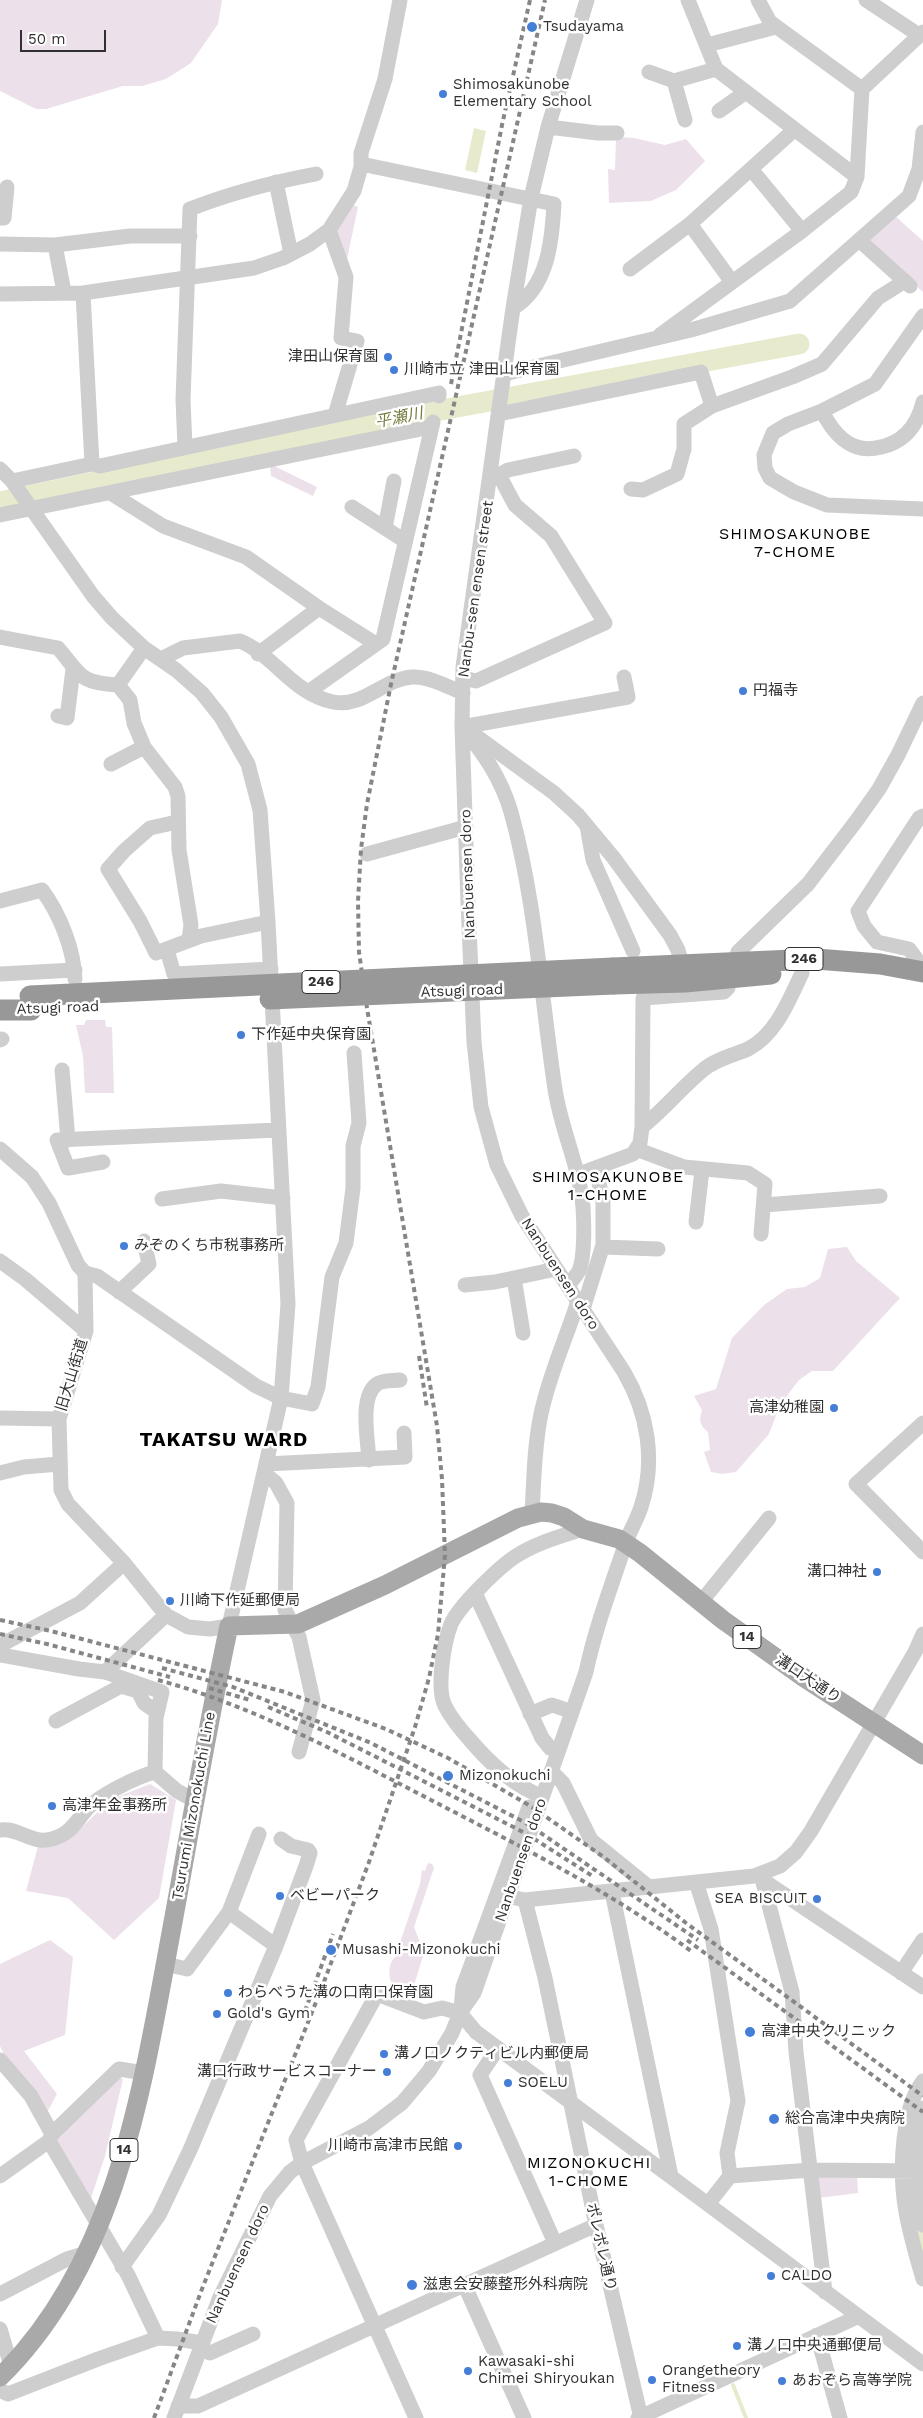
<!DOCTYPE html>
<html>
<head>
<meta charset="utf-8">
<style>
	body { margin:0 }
	#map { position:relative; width:923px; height:2418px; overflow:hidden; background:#fff; font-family:"Work Sans",sans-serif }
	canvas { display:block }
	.scale { position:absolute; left:20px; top:30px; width:86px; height:22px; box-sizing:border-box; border:2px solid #313131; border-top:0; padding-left:6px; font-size:15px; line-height:18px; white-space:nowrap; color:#313131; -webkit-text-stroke:4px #fff; paint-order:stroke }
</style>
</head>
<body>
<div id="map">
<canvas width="923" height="2418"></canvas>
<div class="scale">50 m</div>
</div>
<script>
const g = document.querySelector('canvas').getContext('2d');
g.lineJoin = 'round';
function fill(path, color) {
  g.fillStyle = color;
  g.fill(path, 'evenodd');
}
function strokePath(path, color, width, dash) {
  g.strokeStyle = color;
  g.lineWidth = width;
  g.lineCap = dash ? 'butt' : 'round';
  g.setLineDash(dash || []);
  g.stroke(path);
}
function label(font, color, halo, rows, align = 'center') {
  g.font = font + ' "Work Sans","Noto Sans JP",sans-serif';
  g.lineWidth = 5;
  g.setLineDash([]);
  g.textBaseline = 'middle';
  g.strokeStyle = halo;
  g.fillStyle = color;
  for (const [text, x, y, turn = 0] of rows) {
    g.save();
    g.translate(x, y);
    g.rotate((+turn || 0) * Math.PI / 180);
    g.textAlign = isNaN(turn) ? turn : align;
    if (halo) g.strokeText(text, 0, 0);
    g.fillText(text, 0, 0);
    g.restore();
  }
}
const green = new Path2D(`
	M0,0H222L218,24L191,63L166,79L142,86H123L46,109H36L0,91Z
	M616,137L634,138L665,145L686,139L705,161L676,190L651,201L609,203L608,169L615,170Z
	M353,205L358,207L346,264L333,233Z
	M894,215L923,241V292L870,244L869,238Z
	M270,464L317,487L313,496L271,476Z
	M86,1020H105L106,1027H112L114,1093H85L83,1056L76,1025H84Z
	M847,1247L856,1261L900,1298L833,1371H812L799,1380L780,1405L769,1434L736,1472L722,1474L711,1472L704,1452L710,1450L708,1432C699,1425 699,1420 702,1410L694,1396L716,1389L732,1338L764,1305L787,1289L805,1287L820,1278L828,1249Z
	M150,1784L176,1800L159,1898L114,1940L68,1898L26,1891L38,1846L57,1845L73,1836L110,1800Z
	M428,1863L432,1864L434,1868L414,1927L424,1953L415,1982L410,1987L405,1988L391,1982C388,1974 389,1962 395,1957L420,1884L422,1870L425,1871Z
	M50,1940L73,1957L65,2035L24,2051L57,2094L45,2116L7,2061L0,2046V1964Z
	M115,2076L123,2079L105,2156L90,2201L55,2138Z
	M816,2175H857L858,2193L818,2198Z`);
const water = new Path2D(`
	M474,128L486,131L477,173L465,170Z`);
const stream = new Path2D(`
	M733,2385L746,2418`);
const river = new Path2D(`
	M0,502L414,415L799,344
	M913,2216L923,2251`);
const minor = new Path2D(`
	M688,0L716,69L857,177
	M758,0L770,22L862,89L923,32
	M866,0L919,35
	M707,45L776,27
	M649,72L674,81L716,69
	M674,81L685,120
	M719,111L746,92
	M548,127L598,133H617
	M361,164L554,204C552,241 548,287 513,308
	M751,169L802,231
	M276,182L291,254
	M0,218H4L7,187
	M690,224L732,282
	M329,230L346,277L341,338L357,341L335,415
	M859,240L910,286
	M0,244L55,245L130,236H190
	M55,245L64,292
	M630,269L690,224L794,130
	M83,293L92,464
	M0,294L83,293L254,268L283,258L310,244L329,230L354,191L361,167V153L385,79L400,0
	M923,316L875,384L822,411L788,424L773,433L764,455L765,468L770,478L794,492L827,505L923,509
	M660,335L802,231L851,192L857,177L862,89
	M504,374L691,330L790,301L909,196L919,169L923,132
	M822,411C829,425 841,442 857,447C863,449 870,449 876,448C903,444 917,427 923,402
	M499,414L701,372L712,406
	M185,447L183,400L190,209C231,193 273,182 316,174
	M0,469L12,481L93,596L112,618L144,648L176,670L202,693L221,717L248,764L260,810L268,922L288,1304L281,1398L229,1626L210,1629L188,1627L166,1615L124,1563L68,1504L61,1490L59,1419L86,1331L85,1273L78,1265L49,1203L32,1177L0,1149
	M492,473L499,475L508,470L574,456
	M12,481L92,464L100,466L439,393V396
	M631,489L643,490L677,474L684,449V424L712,406L792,377L822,364L878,298L905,281
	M112,494L163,526L246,557L319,608L376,644
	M352,507L405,541
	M0,515L431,427
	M385,528L394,481
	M0,637L58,648C81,675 79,683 118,685L130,700L134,723L144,747L175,787L178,796L179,850L191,925L189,940
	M258,654L319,608
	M161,659L183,648L240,641C274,655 293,694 333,702C363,708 383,679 412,677C429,676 448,687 463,693
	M463,678L476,681L605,623L551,536L515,505L499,475
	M118,685L144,648
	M308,692L383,639L433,422
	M58,716L67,718L73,669
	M462,727C484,754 501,778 511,812C536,902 541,997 555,1089C561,1130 579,1164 583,1207C584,1222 585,1257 579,1271C576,1276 571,1281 568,1286
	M462,727L628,697L624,677
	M472,733L554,793L578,815L613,857L670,935L678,950L684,973
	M111,764L144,747
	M923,816L919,818L858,911L864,926L877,942L909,949L923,968
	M177,822L150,828L124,851L108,869L140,921L156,953L201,936L268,922
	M587,826L593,860L633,951
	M367,854L466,827
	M0,901L42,890C60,914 74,950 75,979
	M167,950L174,974L271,969
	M735,962L738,952L808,884L857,820L879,789L898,755L923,703
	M0,974L75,970
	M0,1040L2,1039
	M62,1070L68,1140
	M642,1127C664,1110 681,1088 703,1070C714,1060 734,1055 748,1049C776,1035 789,1000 802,973
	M636,1149L684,1167L748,1173L765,1184L761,1234
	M103,1162L68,1168L57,1140L278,1130
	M579,1174L633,1154L640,1143L642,1127L643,998L724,992L728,988L729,978
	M162,1199L221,1191L283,1198
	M764,1205L880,1196
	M696,1222L702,1170
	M603,1247L658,1249
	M0,1261L25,1279L86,1331
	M85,1273L97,1276L256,1386L281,1398L312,1404L318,1387L332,1277L346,1243L353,1188V1146L359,1123L354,1053
	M514,1278L523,1333
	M465,1285L495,1282L556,1269
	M119,1292L149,1264L144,1241
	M583,1309L603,1245V1202L596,1168
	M0,1418L59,1419
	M923,1423L856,1484L923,1552
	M369,1460C368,1441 359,1396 377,1384C382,1380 393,1381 400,1380
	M266,1464L405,1457L404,1433
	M0,1473L24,1467L59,1464
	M264,1473L276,1483L287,1503L285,1610L299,1637L313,1700L299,1752
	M532,1513C534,1480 534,1447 541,1414C549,1375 566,1339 578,1301
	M475,1593L542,1738L550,1748
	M701,1602L769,1518
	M1,1645L80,1603L124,1563
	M0,1655L79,1669L105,1672L162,1692L156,1718L155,1772
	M105,1672L166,1615
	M530,1714L552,1705L564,1709
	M56,1721L121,1686L138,1691L144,1703L157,1712
	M551,1771L563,1783L591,1840L649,1887
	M534,1793C508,1781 488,1761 470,1740C461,1730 451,1718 445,1706C436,1689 444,1642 451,1624C459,1606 499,1567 516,1556C536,1543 561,1536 583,1529
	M0,1830C22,1827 33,1849 60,1836C72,1831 78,1819 87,1809C98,1796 138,1776 155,1772L177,1791L194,1800
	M761,1875L792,1992L796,2052L825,2292
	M761,1875L767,1883L923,1987
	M696,1882L711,1929L738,2101L727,2153L730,2176L708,2204
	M612,1892L671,2176
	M497,1894L525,1900L754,1876L780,1866L796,1852L811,1831L915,1652L923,1634
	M525,1900L545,1978L596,2225L641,2418
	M229,1912L276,1946
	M165,1964L187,1969L229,1912L259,1834
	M901,1973L923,1940
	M461,2009L463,1987L529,1807
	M498,2048L480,2075L555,2243
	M0,2060L31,2096L52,2134L49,2141L0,2176
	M923,2081C910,2099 907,2117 904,2139C898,2193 908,2228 923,2279
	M923,2108C914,2144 914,2189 923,2225
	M52,2134L119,2069L144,2073
	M49,2141L128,2275L158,2338
	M730,2176L811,2170L923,2171
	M122,2267L159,2215L190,2150L276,1946L306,1866L310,1853L308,1850L291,1846L281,1839
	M464,2284L524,2418
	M0,2294L67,2259L87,2253
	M0,2329L11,2366
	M817,2335L840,2418
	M200,2348L210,2353L253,2334
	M0,2390L8,2394L98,2359L158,2338L177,2339L202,2343
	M178,2406H198L596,2225
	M174,2418L220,2297L270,2196L290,2172L302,2163L369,2128L402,2103L429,2071L452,2033L460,2013L474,1993L586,1672C595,1629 611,1587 625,1545C629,1532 637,1520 641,1507C656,1461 648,1413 624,1372L522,1216L497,1165L481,1107L474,1042L468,903L462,727L463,667L513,308L531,198L548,127L587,0
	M416,2418L302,2163L296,2140L377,1994L424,2012L442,2008L460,2013L476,2032L923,2364
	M638,2418L857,2317`);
const major = new Path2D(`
	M0,2377C118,2261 142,2088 171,1933C190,1830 207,1728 229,1626L298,1624L385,1585L518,1518L541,1512L552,1513L564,1517L583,1529L619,1539L640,1553L723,1620L803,1677L923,1755`);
const highway = new Path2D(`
	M613,968L816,959L880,964L923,972
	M614,984L685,982L771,974
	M0,1010H31`);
const rail = new Path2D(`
	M451,384L502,125L530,0
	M419,1356L427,1408
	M0,1620L51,1631L285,1692L386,1729L448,1758L532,1807L605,1858L686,1923L923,2096
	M0,1634L47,1644L170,1677
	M162,1668L233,1687L371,1743L526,1823L698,1940
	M158,1680C253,1706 342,1754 429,1799C518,1845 610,1891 691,1951
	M209,1688L250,1700
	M268,1707L327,1732L525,1833L594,1877
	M687,1940L923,2112
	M305,2011L333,1934
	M154,2418L202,2289L322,1987L369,1862L415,1727L429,1678L438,1634L445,1555L442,1479L437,1426L367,1008L359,952L358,901L361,849L367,804L391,684L545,0`);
const highwayBridge = new Path2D(`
	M30,996L613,968
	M270,999L614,984`);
const markers = [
	[532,27,6,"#447ed7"],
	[443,94,5,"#447ed7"],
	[388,357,5,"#447ed7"],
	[394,370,5,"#447ed7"],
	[743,691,5,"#447ed7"],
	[241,1035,5,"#447ed7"],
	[124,1246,5,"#447ed7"],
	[834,1408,5,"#447ed7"],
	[877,1572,5,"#447ed7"],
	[170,1601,5,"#447ed7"],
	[448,1776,6,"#447ed7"],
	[52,1806,5,"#447ed7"],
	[280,1896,5,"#447ed7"],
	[817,1899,5,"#447ed7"],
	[331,1950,6,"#447ed7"],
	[228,1993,5,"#447ed7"],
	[217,2014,5,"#447ed7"],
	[750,2032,6,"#447ed7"],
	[384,2054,5,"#447ed7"],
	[387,2072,5,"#447ed7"],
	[508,2083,5,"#447ed7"],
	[774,2119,6,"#447ed7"],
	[458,2146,5,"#447ed7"],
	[771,2276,5,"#447ed7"],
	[412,2285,6,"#447ed7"],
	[737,2346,5,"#447ed7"],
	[468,2371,5,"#447ed7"],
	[652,2380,5,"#447ed7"],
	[782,2381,5,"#447ed7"]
];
const shields = [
	[804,959,38],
	[321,982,38],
	[747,1637,28],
	[124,2150,28]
];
const shieldNames = [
	["246",804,959],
	["246",321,982],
	["14",747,1637],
	["14",124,2150]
];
const poiNames = [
	["Tsudayama",543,27],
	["Shimosakunobe",453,85],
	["Elementary School",453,102],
	["津田山保育園",378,357,"right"],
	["川崎市立 津田山保育園",404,370],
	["円福寺",753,691],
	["下作延中央保育園",251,1035],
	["みぞのくち市税事務所",134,1246],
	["高津幼稚園",824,1408,"right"],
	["溝口神社",867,1572,"right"],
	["川崎下作延郵便局",180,1601],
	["Mizonokuchi",459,1776],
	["高津年金事務所",62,1806],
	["ベビーパーク",290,1896],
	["SEA BISCUIT",807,1899,"right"],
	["Musashi-Mizonokuchi",342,1950],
	["わらべうた溝の口南口保育園",238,1993],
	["Gold's Gym",227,2014],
	["高津中央クリニック",761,2032],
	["溝ノ口ノクティビル内郵便局",394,2054],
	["溝口行政サービスコーナー",377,2072,"right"],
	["SOELU",518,2083],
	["総合高津中央病院",785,2119],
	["川崎市高津市民館",448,2146,"right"],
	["CALDO",781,2276],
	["滋恵会安藤整形外科病院",423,2285],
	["溝ノ口中央通郵便局",747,2346],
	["Kawasaki-shi",478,2362],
	["Chimei Shiryoukan",478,2379],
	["Orangetheory",662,2371],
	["Fitness",662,2388],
	["あおぞら高等学院",792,2381]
];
const streetNames = [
	["Nanbu-sen ensen street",476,589,-82],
	["Nanbuensen doro",468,874,-92],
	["Atsugi road",462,991,-2],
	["Atsugi road",58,1008,-2],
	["Nanbuensen doro",560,1274,57],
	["旧大山街道",72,1375,-73],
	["溝口大通り",808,1679,34],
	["Tsurumi Mizonokuchi Line",194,1806,-80],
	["Nanbuensen doro",521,1860,-71],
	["ポレポレ通り",601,2247,77],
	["Nanbuensen doro",238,2264,-65]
];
const waterNames = [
	["平瀬川",399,418,-11]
];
const neighbourhoodNames = [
	["SHIMOSAKUNOBE",795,534],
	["7-CHOME",795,552],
	["SHIMOSAKUNOBE",608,1177],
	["1-CHOME",608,1195],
	["MIZONOKUCHI",589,2163],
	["1-CHOME",589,2181]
];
const districtNames = [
	["TAKATSU WARD",224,1440]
];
fill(green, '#ece0eb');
fill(water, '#e8eace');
strokePath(stream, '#e8eace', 4);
strokePath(river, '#e8eace', 21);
strokePath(minor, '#cecece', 15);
strokePath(major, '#a9a9a9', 19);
strokePath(highway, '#989898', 21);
strokePath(rail, '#868686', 4, [5, 4]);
strokePath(highwayBridge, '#989898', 21);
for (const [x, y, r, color] of markers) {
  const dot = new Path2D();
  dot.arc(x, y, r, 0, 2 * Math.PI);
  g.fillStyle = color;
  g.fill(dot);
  strokePath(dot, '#fff', 2);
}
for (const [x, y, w] of shields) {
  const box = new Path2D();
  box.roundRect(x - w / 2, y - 11.5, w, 23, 4);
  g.fillStyle = '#fff';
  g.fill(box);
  strokePath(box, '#313131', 1);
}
label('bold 14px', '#313131', null, shieldNames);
label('15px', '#313131', '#fff', poiNames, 'left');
label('15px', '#313131', '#fff', streetNames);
label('italic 16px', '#767a3d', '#fff', waterNames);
g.letterSpacing = '1px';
label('16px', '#000', '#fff', neighbourhoodNames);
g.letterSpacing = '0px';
g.letterSpacing = '1px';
label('bold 20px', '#000', '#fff', districtNames);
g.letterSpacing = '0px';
</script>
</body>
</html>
